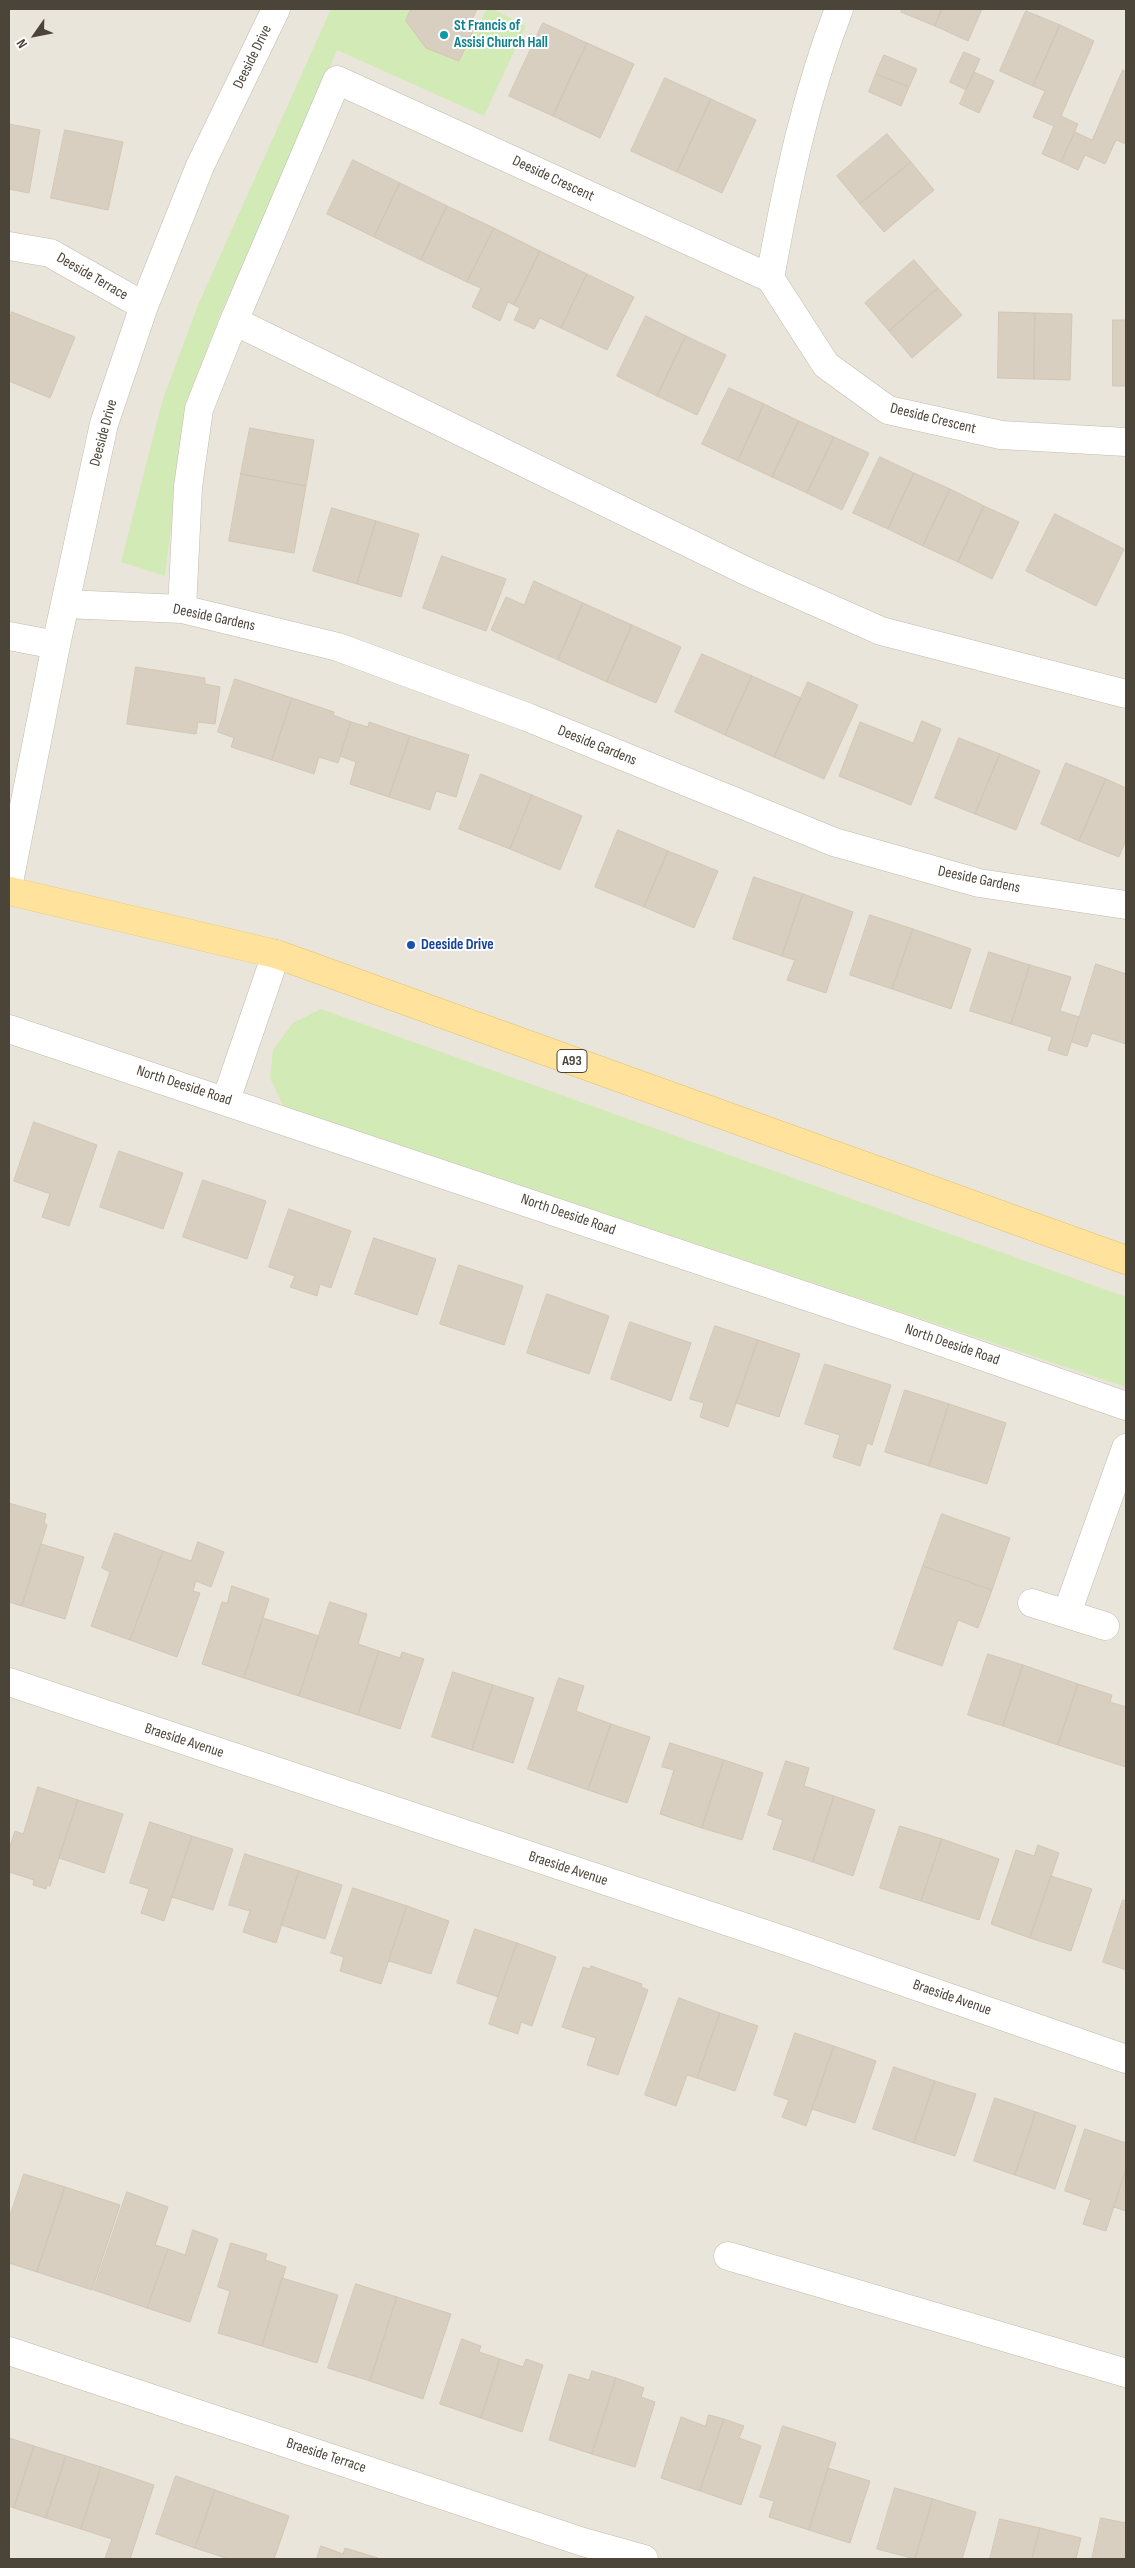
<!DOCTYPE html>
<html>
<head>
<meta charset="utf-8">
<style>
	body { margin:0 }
	#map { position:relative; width:1135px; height:2568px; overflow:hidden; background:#f6f3ec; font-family:"Sofia Sans Condensed",sans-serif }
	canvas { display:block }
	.frame { position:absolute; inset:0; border:10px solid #4b4439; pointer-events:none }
	.north { position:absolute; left:10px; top:10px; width:50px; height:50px; -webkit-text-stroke:4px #fff; paint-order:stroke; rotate:237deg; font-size:14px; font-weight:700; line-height:20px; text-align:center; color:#4b4439 }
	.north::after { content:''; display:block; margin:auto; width:18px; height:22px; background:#4b4439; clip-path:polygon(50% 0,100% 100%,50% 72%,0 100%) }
</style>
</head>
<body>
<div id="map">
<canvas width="1135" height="2568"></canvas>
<div class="frame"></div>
<div class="north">N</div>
</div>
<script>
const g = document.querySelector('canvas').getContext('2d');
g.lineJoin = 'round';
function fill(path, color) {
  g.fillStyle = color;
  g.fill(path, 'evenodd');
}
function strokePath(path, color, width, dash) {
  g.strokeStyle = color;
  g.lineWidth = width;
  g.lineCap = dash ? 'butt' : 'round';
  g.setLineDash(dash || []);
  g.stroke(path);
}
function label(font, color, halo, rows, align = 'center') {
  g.font = font + ' "Sofia Sans Condensed",sans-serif';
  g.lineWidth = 4;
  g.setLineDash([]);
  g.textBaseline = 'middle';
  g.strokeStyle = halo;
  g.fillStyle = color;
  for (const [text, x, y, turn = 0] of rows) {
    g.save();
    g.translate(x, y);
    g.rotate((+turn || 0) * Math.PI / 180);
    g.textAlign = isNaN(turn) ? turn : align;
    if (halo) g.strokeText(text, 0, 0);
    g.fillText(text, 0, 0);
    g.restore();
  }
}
const residential = new Path2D(`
	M9,9H1126V2559H9Z`);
const green = new Path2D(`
	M331,9H411L406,21L426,48L459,61L487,9H493L526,26L484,116L337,50L220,315L186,404L165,576L121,562L163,399L198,305Z
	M321,1009L1126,1297V1387L283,1106L270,1078L273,1050L293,1023Z`);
const building = new Path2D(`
	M411,9H477L472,20L477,23L459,61L426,48L406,21Z
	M903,9H942L935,26L901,12Z
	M942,9H982L968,41L935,26Z
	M1026,11L1060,25L1033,86L1000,71Z
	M543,23L587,43L553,116L509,96Z
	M1060,25L1094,41L1061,116L1078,124L1061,162L1042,154L1054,126L1033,117L1045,91L1033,86Z
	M587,43L634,64L600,138L553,116Z
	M964,52L980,59L966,90L950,82Z
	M884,55L917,69L909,87L876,74Z
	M1123,70L1126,72V144L1116,140L1105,164L1085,155L1078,170L1061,162L1075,132L1092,140Z
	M974,72L994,81L979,113L960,104Z
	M876,74L909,87L901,106L869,92Z
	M665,78L711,99L677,172L631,151Z
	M711,99L756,120L722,193L677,172Z
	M9,124L40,130L29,193L9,189Z
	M65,130L123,142L108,210L51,198Z
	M887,134L911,162L860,204L837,176Z
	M353,160L400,183L374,237L327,214Z
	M911,162L934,190L884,232L860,204Z
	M400,183L447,206L421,260L374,237Z
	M447,206L494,228L467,282L421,260Z
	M494,228L540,251L514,305L508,302L500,321L472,307L481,288L467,282Z
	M540,251L587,274L561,328L540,318L534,329L514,320L520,308L514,305Z
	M914,260L938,288L889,331L865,303Z
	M587,274L634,297L607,350L561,328Z
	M938,288L962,315L912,358L889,331Z
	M12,312L75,337L50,398L9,381V321Z
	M999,312L1035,313L1034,379L998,378Z
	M1035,313L1072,314L1070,380L1034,379Z
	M646,316L686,336L657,396L617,376Z
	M1113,320H1126V386H1113Z
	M686,336L726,355L697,415L657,396Z
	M729,388L764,404L738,461L702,444Z
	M764,404L799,421L772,477L738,461Z
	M799,421L834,437L807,493L772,477Z
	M250,428L314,440L306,486L241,474Z
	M834,437L869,453L842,510L807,493Z
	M880,457L914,473L888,529L853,513Z
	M914,473L950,489L923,546L888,529Z
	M241,474L306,486L294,553L229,541Z
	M950,489L984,506L958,562L923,546Z
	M984,506L1019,522L992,579L958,562Z
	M332,508L376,521L357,584L313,571Z
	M1055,514L1124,549L1096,606L1026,571Z
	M376,521L419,534L401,597L357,584Z
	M442,556L506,579L486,631L423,608Z
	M534,581L583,603L558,660L491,630L506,597L524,605Z
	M583,603L632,625L607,682L558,660Z
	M632,625L681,647L656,703L607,682Z
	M702,654L752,676L725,735L675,712Z
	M136,667L205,678V684L220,687L215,724L198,722L196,734L127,724Z
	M752,676L801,698L774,757L725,735Z
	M235,679L292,698L272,760L231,747L234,738L218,732Z
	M808,682L858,705L824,779L774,757Z
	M292,698L334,712L333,715L351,722L338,763L319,757L314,774L272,760Z
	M922,721L941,729L911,805L839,776L860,722L913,743Z
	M351,722L368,727L369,722L410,736L389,797L350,784L356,762L340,756Z
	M410,736L469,755L456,797L436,791L430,810L389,797Z
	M959,738L1000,754L975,814L935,798Z
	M1000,754L1040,771L1016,830L975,814Z
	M1066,763L1106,779L1079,841L1041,824Z
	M481,774L532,795L510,849L459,829Z
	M1106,779L1126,788V840L1119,857L1079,841Z
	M532,795L582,816L560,870L510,849Z
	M618,830L668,851L644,907L595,887Z
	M668,851L718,871L694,928L644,907Z
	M754,877L803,894L782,956L733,939Z
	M803,894L853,912L826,993L787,980L795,960L782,956Z
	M870,915L913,929L892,989L850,975Z
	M913,929L971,949L951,1009L892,989Z
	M989,952L1030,965L1011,1024L970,1011Z
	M1096,964L1126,974V1044L1092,1033L1087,1047L1072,1042Z
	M1030,965L1071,977L1060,1011L1079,1017L1067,1056L1048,1050L1052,1037L1011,1024Z
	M34,1122L97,1145L69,1226L42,1217L50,1194L14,1181Z
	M119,1151L183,1173L163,1229L100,1207Z
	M203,1180L266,1201L247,1259L183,1237Z
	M289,1209L351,1231L331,1288L320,1284L317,1296L290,1287L295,1276L269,1267Z
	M374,1238L436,1259L417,1315L355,1294Z
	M459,1265L523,1286L504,1345L440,1324Z
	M547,1294L609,1316L589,1374L527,1353Z
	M630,1322L691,1343L671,1401L611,1379Z
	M715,1326L758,1340L728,1427L700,1417L704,1403L690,1399Z
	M758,1340L800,1354L779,1417L736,1403Z
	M825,1364L891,1385L872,1445L867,1443L860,1466L833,1457L840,1435L805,1424Z
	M905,1390L949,1404L929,1466L885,1452Z
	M949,1404L1006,1423L987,1484L929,1466Z
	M9,1503L46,1514L44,1523L47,1525L22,1606L9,1602Z
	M942,1514L1010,1538L992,1590L923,1566Z
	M115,1533L163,1551L130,1640L91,1626L110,1572L102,1568Z
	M198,1542L224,1552L211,1587L196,1581L193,1591L200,1593L177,1657L130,1640L163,1551L191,1561Z
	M41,1544L84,1557L65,1619L22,1606Z
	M923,1566L992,1590L978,1628L958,1620L942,1666L894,1649Z
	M232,1586L269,1599L244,1678L202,1664L222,1602L227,1603Z
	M330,1602L367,1614L358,1644L379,1651L358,1715L299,1696Z
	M263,1618L319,1636L299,1696L244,1678Z
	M379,1651L400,1658L402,1652L424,1659L400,1729L358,1715Z
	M988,1654L1023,1665L1003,1726L968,1715Z
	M1023,1665L1078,1684L1058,1745L1003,1726Z
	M453,1672L493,1685L472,1750L432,1737Z
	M559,1678L584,1686L576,1711L611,1724L588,1790L528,1769Z
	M1078,1684L1112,1695L1110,1702L1126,1707V1767L1058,1745Z
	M493,1685L534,1698L513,1763L472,1750Z
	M611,1724L650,1737L627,1803L588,1790Z
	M670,1743L724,1760L702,1828L660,1814L674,1770L662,1767Z
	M724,1760L763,1773L742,1840L702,1828Z
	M786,1761L809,1768L804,1786L834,1796L813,1862L773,1849L783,1820L768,1815Z
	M38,1787L78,1800L50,1886L47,1885L46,1889L33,1885L34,1880L9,1872V1849L15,1831L23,1834Z
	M834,1796L875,1810L853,1876L813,1862Z
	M78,1800L123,1814L104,1873L59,1858Z
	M150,1822L192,1836L164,1921L141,1913L149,1889L130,1883Z
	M900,1826L942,1839L921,1901L880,1888Z
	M192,1836L233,1849L213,1910L172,1897Z
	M942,1839L999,1859L979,1920L921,1901Z
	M1038,1845L1059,1853L1030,1938L991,1924L1016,1850L1034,1856Z
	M245,1854L299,1871L276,1943L243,1932L250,1911L229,1905Z
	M299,1871L342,1885L325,1939L281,1925Z
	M1051,1876L1092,1889L1071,1951L1030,1938Z
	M353,1888L407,1906L381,1984L340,1971L344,1957L331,1953Z
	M1123,1900L1126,1901V1970L1103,1962Z
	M407,1906L449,1921L431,1974L389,1961Z
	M475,1929L517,1943L498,1997L457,1983Z
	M517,1943L556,1957L532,2026L521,2022L518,2034L489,2024Z
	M591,1966L642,1984L641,1987L648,1990L618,2075L587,2065L596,2038L562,2027L583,1967L590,1969Z
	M679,1998L720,2013L697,2078L687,2075L676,2106L645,2095Z
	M720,2013L758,2026L735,2091L697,2078Z
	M795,2033L834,2046L806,2126L782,2117L789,2100L774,2095Z
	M834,2046L876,2061L855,2123L812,2109Z
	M894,2067L935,2081L914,2143L873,2129Z
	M935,2081L976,2094L955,2156L914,2143Z
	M995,2098L1036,2112L1015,2175L974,2161Z
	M1036,2112L1076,2126L1055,2189L1015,2175Z
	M1085,2129L1126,2143V2169L1106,2231L1083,2224L1091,2200L1065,2191Z
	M1126,2169V2211L1114,2207Z
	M24,2174L65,2187L37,2272L9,2263V2219Z
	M65,2187L120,2205L92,2290L37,2272Z
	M127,2192L168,2207L155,2245L168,2249L147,2308L94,2290Z
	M193,2230L218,2239L190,2322L147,2308L168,2249L185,2255Z
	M231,2243L267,2254L265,2260L286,2267L262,2346L218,2333L230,2291L218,2287Z
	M282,2278L338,2295L317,2363L262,2346Z
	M356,2284L397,2297L370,2381L328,2368Z
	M397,2297L451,2314L423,2399L370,2381Z
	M462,2339L481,2346L479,2352L500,2359L481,2418L440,2404Z
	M500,2359L523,2367L526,2359L543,2365L522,2432L481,2418Z
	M592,2371L616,2378L592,2454L549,2440L569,2374L589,2380Z
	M616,2378L644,2388L641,2397L655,2402L635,2467L592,2454Z
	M709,2415L724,2419L700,2491L661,2478L681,2417L705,2426Z
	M724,2419L744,2426L739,2438L761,2446L741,2505L700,2491Z
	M783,2426L836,2443L809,2530L769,2517L774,2501L760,2497Z
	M9,2438L34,2446L14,2508L9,2506Z
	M34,2446L66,2456L46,2518L14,2508Z
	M66,2456L101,2467L81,2529L46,2518Z
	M101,2467L154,2485L130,2559L105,2558L112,2539L81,2529Z
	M828,2468L870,2481L850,2543L809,2530Z
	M176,2476L215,2490L195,2548L156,2534Z
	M895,2488L933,2499L915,2559L877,2549Z
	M215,2490L289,2516L274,2559H229L195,2548Z
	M933,2499L976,2512L962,2559H915Z
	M1101,2518L1126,2523V2559H1092Z
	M1000,2519L1040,2528L1032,2559H990Z
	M1040,2528L1081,2538L1076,2559H1032Z
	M321,2546L343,2554L345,2548L378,2558L317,2559Z`);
const minor = new Path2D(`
	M839,9C805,97 787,185 770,278L826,365L888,410L1001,435L1126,442
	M9,246L50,253L144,306
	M234,321L746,571L881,631L1126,694
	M65,604L182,609L338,647L527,717L834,842L979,883L1126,905
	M182,609L188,487L199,409L234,321L337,80L770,278
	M9,636L56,645
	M9,882L56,645L104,424L144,306L200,166L276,9
	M9,1029L904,1329L1126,1406
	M226,1100L276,954
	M1032,1603L1105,1626
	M1067,1613L1126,1448
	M9,1682L789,1942L1126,2059
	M728,2256L1126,2373
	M9,2351L583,2542L644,2559`);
const major = new Path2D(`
	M9,891L276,954L1126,1260`);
const markers = [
	[444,35,5,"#0f9aa8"],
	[411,945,5,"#1a4fb4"]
];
const shields = [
	[572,1061,30]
];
const shieldNames = [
	["A93",572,1061]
];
const cultureNames = [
	["St Francis of",454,26],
	["Assisi Church Hall",454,43]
];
const streetNames = [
	["Deeside Drive",253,57,-64],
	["Deeside Crescent",553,179,25],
	["Deeside Terrace",92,277,30],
	["Deeside Crescent",933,419,14],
	["Deeside Drive",104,433,-75],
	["Deeside Gardens",214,618,12],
	["Deeside Gardens",597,746,22],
	["Deeside Gardens",979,880,12],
	["North Deeside Road",184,1086,18],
	["North Deeside Road",568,1215,19],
	["North Deeside Road",952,1345,19],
	["Braeside Avenue",184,1741,18],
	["Braeside Avenue",568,1869,18],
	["Braeside Avenue",952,1998,19],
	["Braeside Terrace",326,2456,18]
];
const transitNames = [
	["Deeside Drive",421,945]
];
fill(residential, '#eae5da');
fill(green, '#d2eab5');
fill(building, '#d8cfc1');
strokePath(building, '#d3c7b4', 1);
strokePath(minor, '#c2bbae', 29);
strokePath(major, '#e6c16a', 29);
strokePath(minor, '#fff', 28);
strokePath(major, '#ffe39c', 28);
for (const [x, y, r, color] of markers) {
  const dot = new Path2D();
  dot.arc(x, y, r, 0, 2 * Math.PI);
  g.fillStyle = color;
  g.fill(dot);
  strokePath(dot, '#fff', 2);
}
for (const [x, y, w] of shields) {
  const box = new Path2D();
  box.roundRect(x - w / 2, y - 11.5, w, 23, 4);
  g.fillStyle = '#fff';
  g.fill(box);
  strokePath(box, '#4b4439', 1);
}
label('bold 14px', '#4b4439', null, shieldNames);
label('bold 15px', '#0d838f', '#fff', cultureNames, 'left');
label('15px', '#4b4439', '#fff', streetNames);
label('bold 15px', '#164399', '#fff', transitNames, 'left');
</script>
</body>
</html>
